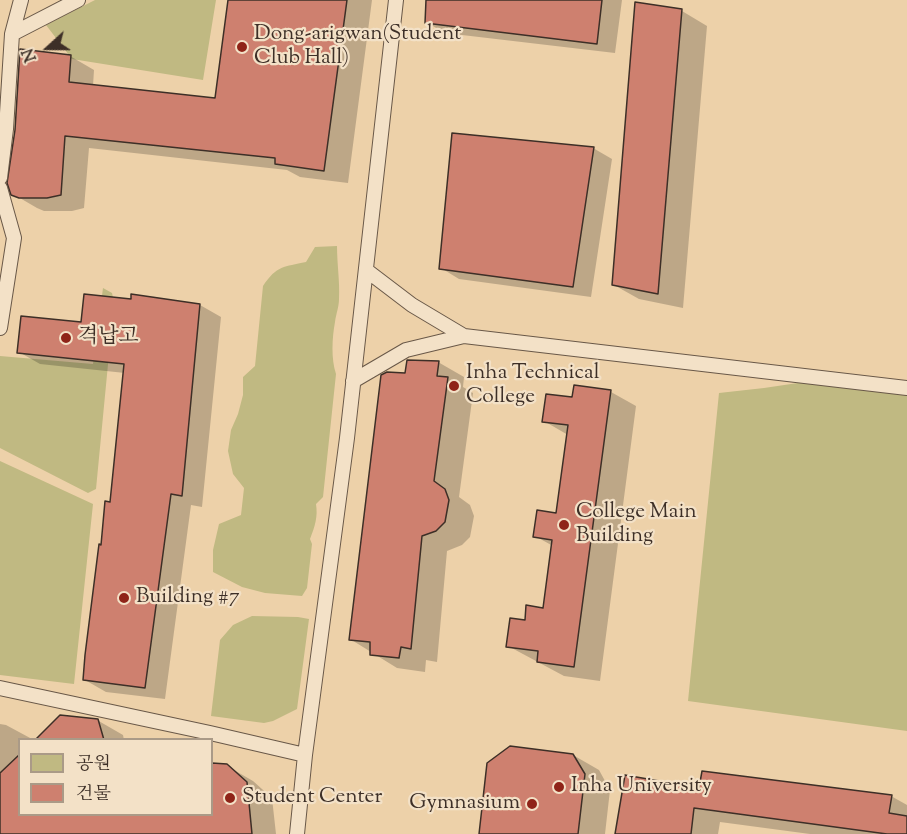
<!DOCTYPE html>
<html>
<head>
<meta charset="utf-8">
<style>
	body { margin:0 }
	#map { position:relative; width:907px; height:834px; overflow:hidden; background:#edd1a9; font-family:"Sorts Mill Goudy","Noto Serif KR",serif }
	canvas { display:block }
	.legend { position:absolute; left:18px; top:738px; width:195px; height:78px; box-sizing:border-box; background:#f3e1c7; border:2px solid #aa9a87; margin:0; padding:8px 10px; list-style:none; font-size:18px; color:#3d2f27 }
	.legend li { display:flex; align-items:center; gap:12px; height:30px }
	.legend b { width:30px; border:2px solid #aa9a87 }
	.north { position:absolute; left:18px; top:18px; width:60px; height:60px; -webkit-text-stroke:4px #f3e1c7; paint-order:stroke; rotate:249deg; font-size:16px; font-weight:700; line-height:24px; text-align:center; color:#3d2f27 }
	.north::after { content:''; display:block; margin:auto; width:21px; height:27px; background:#3d2f27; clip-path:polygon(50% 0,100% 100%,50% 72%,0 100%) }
</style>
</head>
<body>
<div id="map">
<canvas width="907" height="834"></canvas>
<ul class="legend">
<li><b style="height:16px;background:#c0b982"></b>공원</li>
<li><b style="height:16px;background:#ce806f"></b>건물</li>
</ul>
<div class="north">N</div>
</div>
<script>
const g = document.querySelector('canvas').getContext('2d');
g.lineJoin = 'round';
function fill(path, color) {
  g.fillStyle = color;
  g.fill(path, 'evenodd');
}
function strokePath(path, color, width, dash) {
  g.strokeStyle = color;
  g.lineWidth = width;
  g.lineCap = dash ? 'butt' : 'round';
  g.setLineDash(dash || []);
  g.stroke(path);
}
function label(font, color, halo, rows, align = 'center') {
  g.font = font + ' "Sorts Mill Goudy","Noto Serif KR",serif';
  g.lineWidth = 4.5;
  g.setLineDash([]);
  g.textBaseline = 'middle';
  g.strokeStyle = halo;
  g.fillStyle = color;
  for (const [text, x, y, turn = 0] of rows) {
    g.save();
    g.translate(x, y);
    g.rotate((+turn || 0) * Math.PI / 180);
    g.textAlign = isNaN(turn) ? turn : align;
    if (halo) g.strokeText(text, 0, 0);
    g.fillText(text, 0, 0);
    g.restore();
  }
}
const green = new Path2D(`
	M95,0H216L203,80L72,59L46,25Z
	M337,246C337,264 340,282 339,299C339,307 336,314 335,322C332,338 331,359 336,374L323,497L316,504C318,517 315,526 310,539L312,544L307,588L302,596L265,593L242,587L213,572V550L219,524L241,515L244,488L233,474L228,451L231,430L238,414L243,395V377L255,366L263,286C277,265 284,267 306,262L315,247Z
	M103,288L112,293L114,302L96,489L88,493L0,448V356L93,364Z
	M818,380L907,394V731L688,701L719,393L764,388Z
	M0,461L93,504L74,684L0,675Z
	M252,616L298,617L309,619L297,709L273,721L264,723L211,716L220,640L233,625Z`);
const shadow = new Path2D(`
	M230,0H372L348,183L300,177L287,170L89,148L84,208L72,211H44L37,208L13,194L70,56L94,70L93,86L216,99Z
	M428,0H622L615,53L445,33L426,22Z
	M682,11L707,26L683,308L639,299L614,285Z
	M593,148L612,159L591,297L459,279L441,268Z
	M200,305L221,317L202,507L191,505L165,699L106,692L85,680L102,547L112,504L125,373L40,364L19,352L83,324Z
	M438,362L464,377L463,387L473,393L459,497L470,505L474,516L470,537L462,545L447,551L437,662L426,660L425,672L397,668L350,639L406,375Z
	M611,392L636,406L600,681L564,676L508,646L526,622L544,610L553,546L535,536L558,514L568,435L544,421L573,399Z
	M97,720L123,735L124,740H37Z
	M0,724L6,725L32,739L20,740V814H212V764L227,766L253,781L272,798L276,834H0Z
	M573,755L599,770L610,790L605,834H480Z
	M701,790L891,796L907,805V834H810L720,822L718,834H617Z`);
const building = new Path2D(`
	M228,0H347L324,171L275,164V158L65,136L61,195L47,198H19L11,195L7,183L15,130L20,49L71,55L69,82L215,98Z
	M426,0H602L597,44L425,23Z
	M635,2L682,9L658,294L612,285Z
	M452,133L594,147L573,287L439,269Z
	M84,294L131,299V294L200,304L182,496L171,494L145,688L83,680L85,655L99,544L101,545L105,501L110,502L124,364L17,353L21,316L81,322Z
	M407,360L439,361L437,376L448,377L434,481L445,489L449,500L445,522L436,531L422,536L411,649L401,647L399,658L370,655V642L349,640L381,375L387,372L405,373Z
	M574,385L611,390L574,667L537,662L538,651L506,647L510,618L525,620L526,605L543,608L552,540L533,537L537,510L556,513L568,425L542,422L546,394L572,397Z
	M60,715L98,719L104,740H35Z
	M510,746L573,754L585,774L578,834H479L487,763Z
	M20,754V814H212V763L227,764L247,782L252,834H0V773Z
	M702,771L892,795L889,813L907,816V834H887L694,808L691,834H615L625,775L699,788Z`);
const lane = new Path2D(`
	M12,34L21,0
	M0,178L6,129L12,34L78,0
	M0,188L14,238L0,328
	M366,270L412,305L464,336L907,388
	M353,381L406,350L464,336
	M0,688L210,733L305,755
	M297,834L305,755L347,438L396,0`);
const markers = [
	[242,47,6,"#8f2418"],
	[66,338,6,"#8f2418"],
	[454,386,6,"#8f2418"],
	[564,525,6,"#8f2418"],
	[124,598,6,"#8f2418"],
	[559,787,6,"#8f2418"],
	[230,798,6,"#8f2418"],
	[532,804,6,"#8f2418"]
];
const poiNames = [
	["Dong-arigwan(Student",254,35],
	["Club Hall)",254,59],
	["격납고",78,338],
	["Inha Technical",466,374],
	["College",466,398],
	["College Main",576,513],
	["Building",576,537],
	["Building #7",136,598],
	["Inha University",571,787],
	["Student Center",242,798],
	["Gymnasium",520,804,"right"]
];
fill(green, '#c0b982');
fill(shadow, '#0003');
fill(building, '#ce806f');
strokePath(building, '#3d2f27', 1.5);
strokePath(lane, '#695848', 16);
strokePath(lane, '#f3e1c7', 14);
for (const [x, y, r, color] of markers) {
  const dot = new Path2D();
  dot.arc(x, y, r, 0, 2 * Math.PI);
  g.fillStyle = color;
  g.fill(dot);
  strokePath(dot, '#f3e1c7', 2);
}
label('21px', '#3d2f27', '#f3e1c7', poiNames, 'left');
</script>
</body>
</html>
